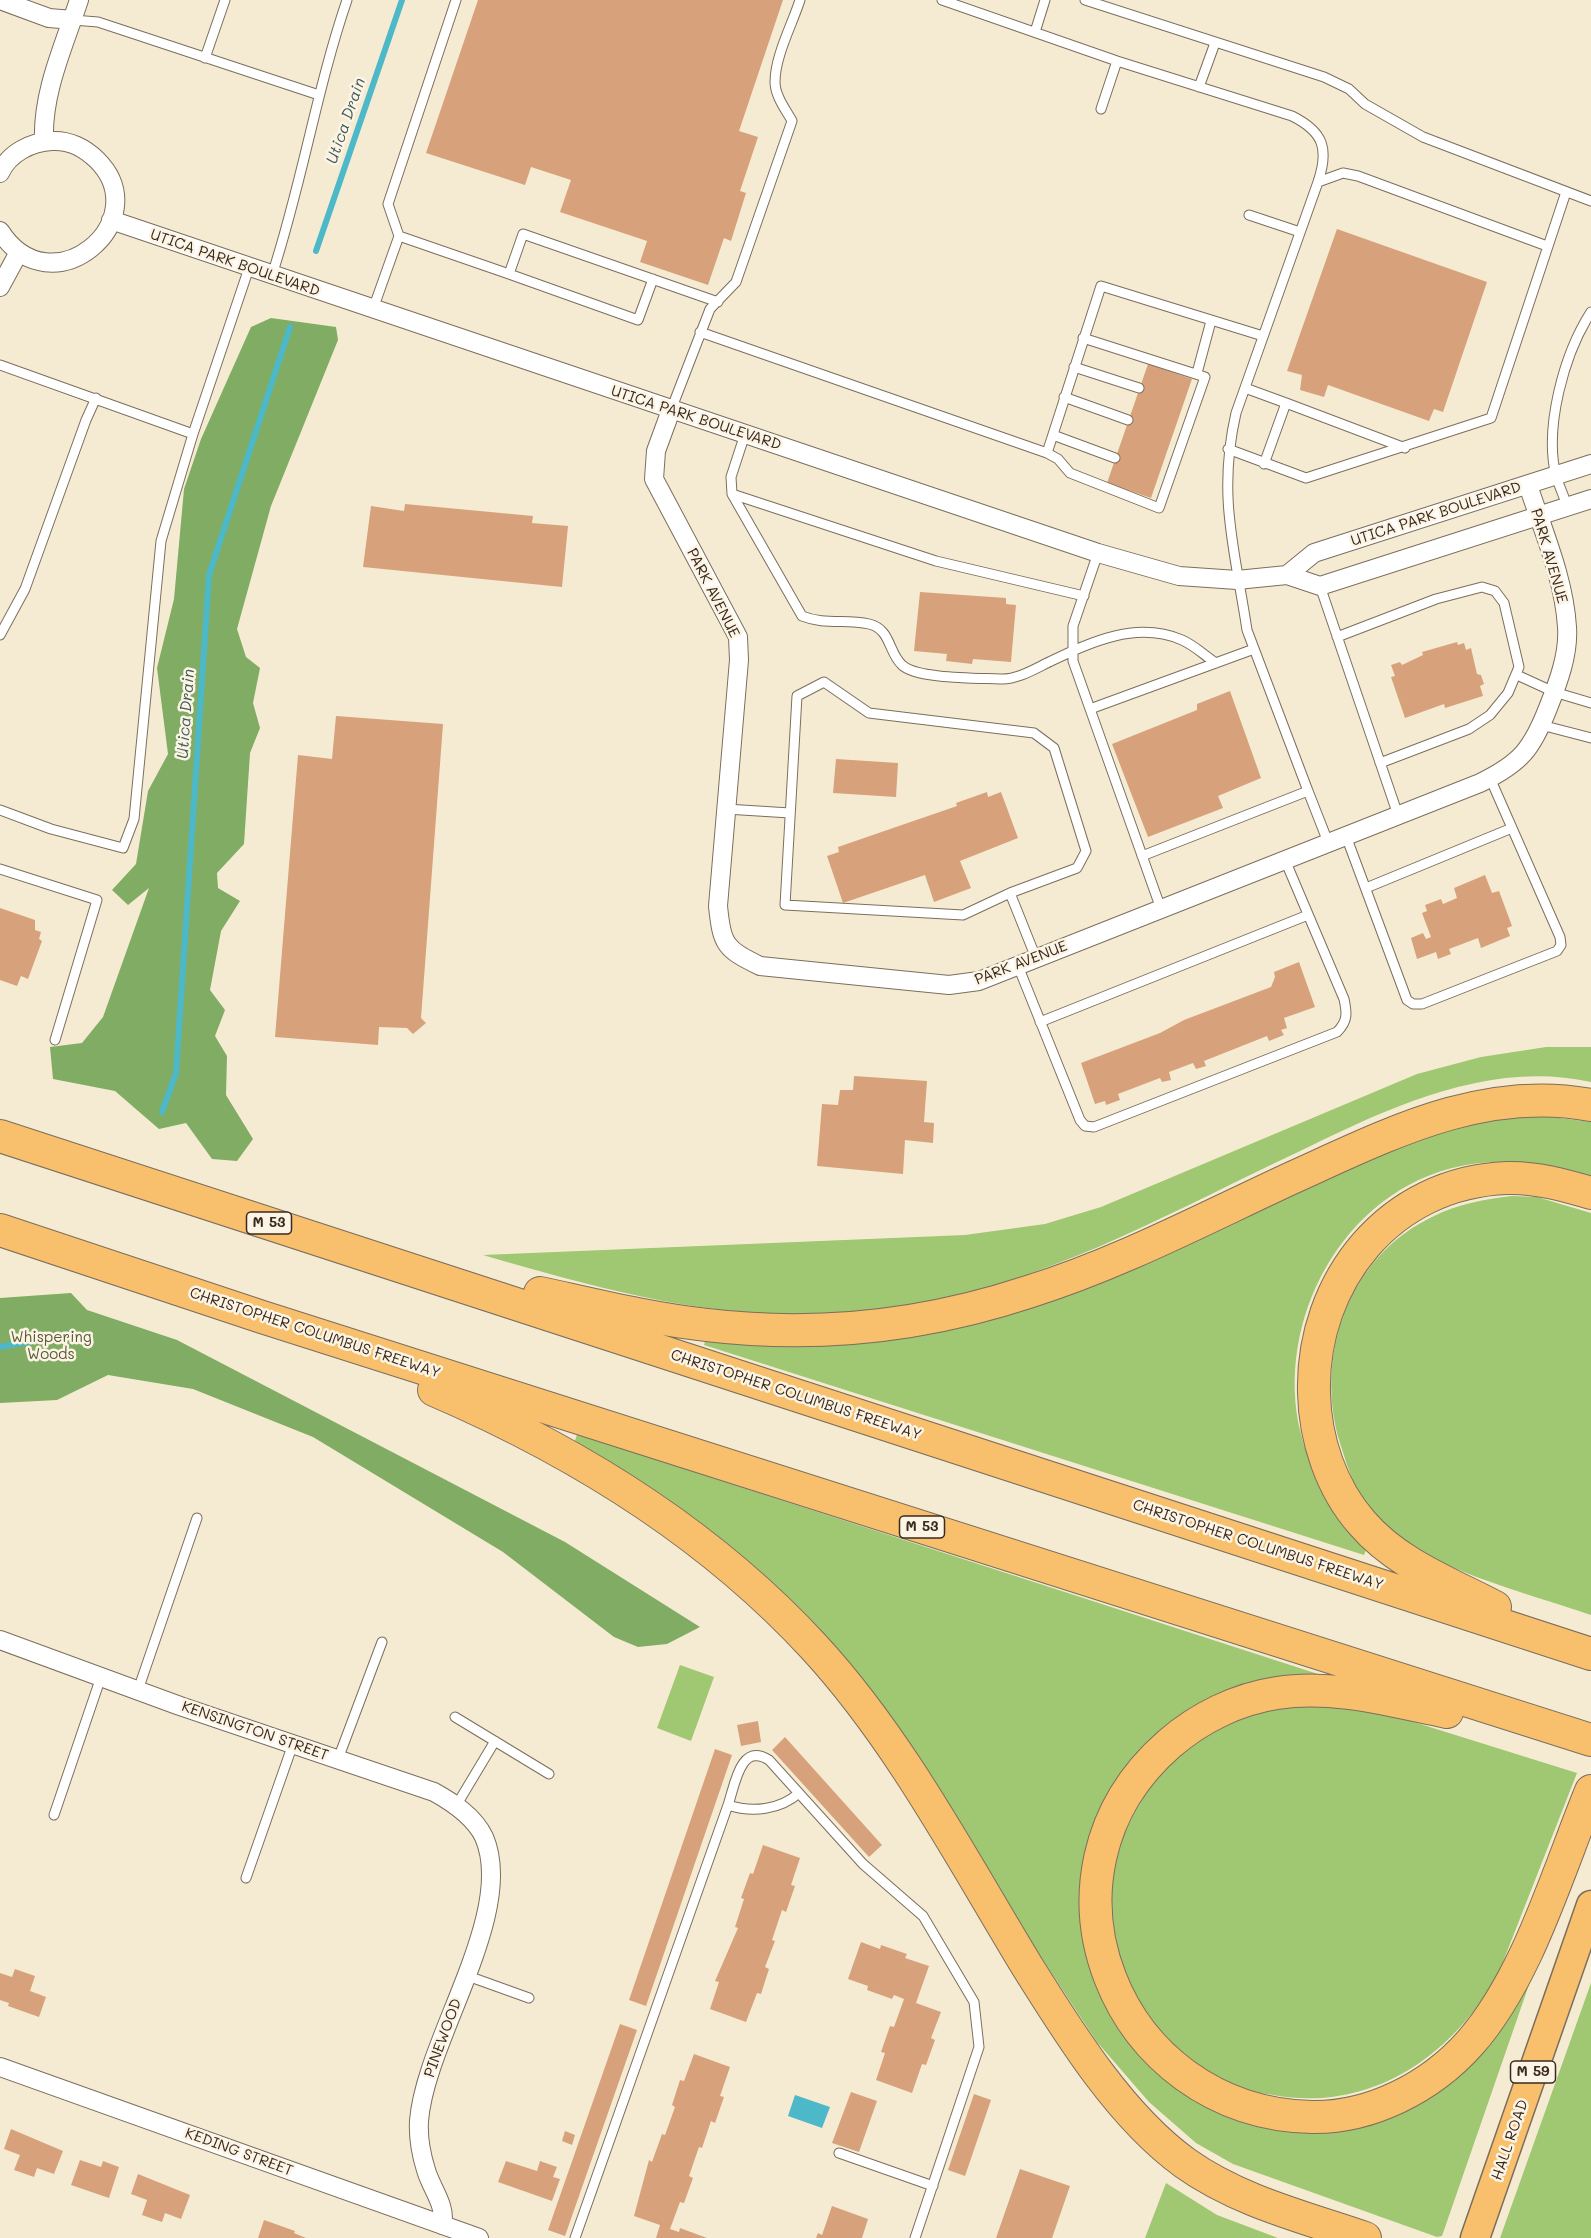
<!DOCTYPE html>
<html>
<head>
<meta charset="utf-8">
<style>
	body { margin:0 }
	canvas { display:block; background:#f5ebd2 }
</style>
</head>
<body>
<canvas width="1591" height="2238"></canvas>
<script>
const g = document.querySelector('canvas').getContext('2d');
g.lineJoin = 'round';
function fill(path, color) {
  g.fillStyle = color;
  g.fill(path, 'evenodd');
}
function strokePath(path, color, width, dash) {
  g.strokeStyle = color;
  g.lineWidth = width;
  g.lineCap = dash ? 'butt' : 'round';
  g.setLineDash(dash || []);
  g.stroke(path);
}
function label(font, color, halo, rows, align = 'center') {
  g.font = font + ' Mali,sans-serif';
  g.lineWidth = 5;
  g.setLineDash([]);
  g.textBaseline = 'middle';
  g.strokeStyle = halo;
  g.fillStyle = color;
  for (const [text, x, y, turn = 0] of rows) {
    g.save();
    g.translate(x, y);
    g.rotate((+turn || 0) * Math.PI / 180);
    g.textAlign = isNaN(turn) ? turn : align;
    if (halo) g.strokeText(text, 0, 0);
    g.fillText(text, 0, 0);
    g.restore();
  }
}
const green = new Path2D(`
	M1546,1047H1591V1082C1488,1059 1386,1109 1296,1153C1238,1180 1181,1210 1123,1236C1059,1265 992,1289 924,1304C905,1308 885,1309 866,1311C727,1325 615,1293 483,1255L965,1235L1045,1224L1101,1207L1417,1074L1481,1057Z
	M1543,1116L1591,1122V1177C1547,1163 1506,1157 1461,1166C1343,1190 1273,1322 1301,1434C1312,1479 1340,1511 1367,1547L1364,1555L704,1345L706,1338L784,1345L856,1342L1431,1135L1490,1120Z
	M1512,1196L1537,1197L1591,1213V1615C1528,1593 1418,1567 1374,1516C1356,1496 1348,1468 1340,1443C1314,1356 1348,1256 1434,1216C1458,1204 1485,1199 1512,1196Z
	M577,1434L1318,1674L1315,1681L1226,1695L1095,1839L1132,2043L1163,2077L1185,2091L1377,2116L1525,1975L1532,1976L1442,2236L1437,2237L1233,2164L1196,2143L1149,2102L1097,2042L1033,1945L709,1532L669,1501L575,1441Z
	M680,1665L714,1677L691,1741L657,1728Z
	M1324,1705L1401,1718L1577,1773L1499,1972C1454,2055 1372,2113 1273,2095C1262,2093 1248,2093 1238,2089C1149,2054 1099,1956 1115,1864C1119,1842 1130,1821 1141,1802C1182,1730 1245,1708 1324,1705Z
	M1591,1983V2238H1500Z
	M1166,2183L1217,2215L1278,2238H1145Z`);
const forest = new Path2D(`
	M271,318L336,327L338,340L271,506L237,629L246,657L260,668L253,703L260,728L250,753L244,844L217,873L218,888L240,901L221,931L210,990L225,1010L215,1036L227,1056L226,1095L253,1139L237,1161L212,1159L186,1123L159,1129L115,1091L53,1079L50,1047L82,1043L103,1017L149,888L128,905L112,890L136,864L148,791L168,754L157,668L174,599L184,489L201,439L251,327Z
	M71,1293L87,1310L177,1340L565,1542L700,1627L667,1644L638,1647L614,1637L503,1552L313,1437L193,1389L108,1375L57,1400L0,1403V1298Z`);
const water = new Path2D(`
	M795,2095L830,2107L822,2128L788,2116Z`);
const stream = new Path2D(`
	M316,251L402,0
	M162,1112L176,1073L209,575L290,327
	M0,1347L70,1334`);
const building = new Path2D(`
	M478,0H783L739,131L758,137L740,191L746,193L731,241L724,238L708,285L640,262L647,241L560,212L571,180L531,167L525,185L426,153Z
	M1337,229L1487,282L1443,412L1434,409L1429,421L1328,385L1324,397L1300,390L1302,375L1287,371Z
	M1148,364L1192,379L1151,498L1107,483Z
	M405,504L533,516L532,523L568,526L562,587L363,567L371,506L404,511Z
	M920,592L1006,598V604L1016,605L1011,662L973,659L972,664L946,661L947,654L914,651Z
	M1457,642L1458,645L1464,643L1466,650L1471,648L1477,674L1481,675L1484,684L1480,686L1483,696L1445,708L1444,704L1405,718L1391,677L1395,676L1391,665L1400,662L1402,665L1423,655L1422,652Z
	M1230,691L1261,778L1218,796L1223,808L1148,837L1112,744L1197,710V704Z
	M336,716L443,724L421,1018L426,1023L413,1034L407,1028L379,1027L378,1045L275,1037L298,755L332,759Z
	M836,759L898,763L896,797L833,793Z
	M987,792L988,797L1001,792L1018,838L960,861L971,888L934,902L925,875L843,903L827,856L839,852L838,847L957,806L956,803Z
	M1485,875L1492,893L1499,891L1512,926L1507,928L1510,936L1481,948L1478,938L1449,949L1451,954L1438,959L1436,952L1417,959L1411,938L1423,933L1426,939L1431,937L1422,913L1427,911L1425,905L1441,899L1443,904L1457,898L1454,888Z
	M0,908L35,920V930L41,932L39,939L42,941L28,979L21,976L17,986L0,980Z
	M1299,962L1315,1007L1284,1018L1287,1028L1281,1030L1284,1035L1269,1041L1267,1036L1204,1061L1206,1066L1196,1069L1193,1063L1169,1072L1171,1080L1162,1082L1160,1078L1118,1094L1120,1100L1106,1105L1105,1101L1095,1104L1081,1063L1160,1033L1184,1020L1271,987L1275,977L1274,972Z
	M854,1076L927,1081L924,1122L934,1123L933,1143L905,1140L903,1174L817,1166L822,1104L838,1105L840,1090H853Z
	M758,1721L761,1742L741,1746L737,1725Z
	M785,1737L882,1845L869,1857L772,1750Z
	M715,1749L732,1755L646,2006L629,2000Z
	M763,1845L800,1858L791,1885L795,1886L786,1912L782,1910L772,1940L775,1941L765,1967L769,1969L761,1994L757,1993L746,2022L710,2009L719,1982L715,1981L738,1928L735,1927L744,1899L741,1898L750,1873L753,1874Z
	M861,1942L880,1949L881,1945L907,1954L905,1958L929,1966L916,2003L941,2012L931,2038L935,2040L926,2065L922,2064L912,2093L876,2080L885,2053L881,2052L890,2026L894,2027L904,1999L894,1995L892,1999L867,1990L868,1986L848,1979Z
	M15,1969L35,1976L30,1991L46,1997L39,2017L8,2006L9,2003L0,2000V1973L12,1977Z
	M620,2024L637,2030L565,2236L548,2230Z
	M694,2054L730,2067L720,2096L724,2097L715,2123L711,2121L702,2148L699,2147L689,2176L693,2178L684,2203L680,2202L670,2229L679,2232L680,2228L707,2238H656L660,2225L634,2216L649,2160L652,2162L662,2134L665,2135L675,2107L672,2105L680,2080L684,2081Z
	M851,2092L877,2101L859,2152L832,2143Z
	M974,2094L991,2100L965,2176L948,2170Z
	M11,2129L63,2151L54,2174L37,2168L34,2177L14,2170L20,2155L4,2149Z
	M565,2131L575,2135L572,2145L562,2141Z
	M80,2160L101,2167L103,2161L119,2167L109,2198L71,2185Z
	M506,2161L537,2171L540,2161L557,2167L553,2177L560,2179L552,2201L498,2182Z
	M1020,2169L1070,2186L1052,2238H996Z
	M138,2174L190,2195L181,2219L165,2213L162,2222L142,2215L147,2200L131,2194Z
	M832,2206L868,2219L862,2238H816L818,2233L822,2235Z
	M264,2220L295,2231L294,2233L306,2238H258Z`);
const service = new Path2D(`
	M942,0L1117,61L1292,116C1324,132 1329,149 1318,182L1236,413C1217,496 1235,550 1247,630L1308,791L1142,856
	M1085,0L1324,77L1349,89L1365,104L1423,137L1591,201
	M73,20L98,22L319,95
	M1035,32L1045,0
	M205,58L225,0
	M1199,87L1215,43
	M1101,109L1117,61
	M1318,182L1343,173L1358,176L1547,246
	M1249,215L1300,232
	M399,236L388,204L456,0
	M509,274L638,320L653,279
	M272,275C302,184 316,91 347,0
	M373,309L399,236L509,274L523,234L718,302
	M700,332L1047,453L1058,459L1070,473L1159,508L1205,377L1083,338
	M0,365L193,434
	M1074,367L1139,388
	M1197,373L1211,321
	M1245,388L1286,403L1264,464
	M1064,397L1128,420
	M1286,403L1405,448
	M671,410L710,309L736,282L792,121C786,110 775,96 775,82C775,56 792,25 800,0
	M745,434L731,477L732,494L802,616C824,625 846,619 869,624C891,629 888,652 902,665C916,679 979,678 1000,679C1016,680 1033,670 1047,663C1089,643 1135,620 1182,640C1194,645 1205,656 1216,663
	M1053,435L1115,458
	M1228,449L1306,478L1491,418L1566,192
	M1047,453L1101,286L1263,336
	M732,494L936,561L1084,596
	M1567,506C1564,496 1559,486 1556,476C1544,427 1564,354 1591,312
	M1098,553L1073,626V661L1161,909
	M1320,586L1398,815
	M0,635L25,589L86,420L96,398
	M1337,637L1436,599L1482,587L1495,591L1504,603L1519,667L1508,693L1490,715L1469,729L1380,763
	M1517,675L1554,692L1591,703
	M1090,709L1254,649
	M1541,725L1591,738
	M1308,791L1328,842
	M726,809L790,813
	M0,810L51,829L123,848L134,819L161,541L193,434L249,268
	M1346,836L1407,1000L1413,1004H1422L1557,951L1561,945L1560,937L1490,778
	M0,869L97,900L55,1040
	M1366,888L1512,828
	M1010,893L1077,868L1086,851L1054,748L1034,733L869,713L824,682L797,696L785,905L963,915L1010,893L1036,958
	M1018,966L1080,1120L1085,1126L1094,1127L1337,1032C1348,1021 1347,1013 1344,999L1285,860
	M1040,1022L1308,915
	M138,1690L197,1518
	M455,1717L549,1774
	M338,1759L382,1642
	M728,1805C735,1785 740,1742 769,1760L863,1864L923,1916L974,2002L979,2047L915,2238
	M456,1806L495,1741
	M54,1815L101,1677
	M246,1878L293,1744
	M465,1975L529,1998
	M839,2153L933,2186
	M575,2238L728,1805C752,1813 780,1810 799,1793`);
const minor = new Path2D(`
	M0,0L49,18L73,20
	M44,141C42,92 64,46 79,0
	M0,173C9,153 31,142 52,141C69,140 85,148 97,160C158,221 51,311 0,231
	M111,220L1098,553L1179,576L1237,580L1287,575L1320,586L1591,499
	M0,287L19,252
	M671,410L656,451L654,479L738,637L739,660L718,906C722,945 725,949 760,966L949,985L979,981L1480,783C1521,763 1532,749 1548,708C1558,683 1569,654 1567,627C1564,578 1543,531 1528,485
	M1287,575L1314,553L1591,464
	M0,1640L180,1706L434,1792C452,1802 474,1816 484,1837C517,1913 425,2040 419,2121C418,2138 421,2154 426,2170C431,2188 447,2206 442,2225
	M0,2067L479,2238`);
const trunk = new Path2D(`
	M1475,2238L1591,1905`);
const motorway = new Path2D(`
	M0,1136L1591,1654
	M0,1230L262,1317L1591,1740
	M540,1293C595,1305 651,1319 707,1325C816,1338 925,1326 1028,1292C1121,1263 1209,1216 1296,1176C1391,1133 1484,1085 1591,1105
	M434,1390C576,1451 708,1532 814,1647C899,1739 962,1859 1027,1966C1069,2033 1120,2116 1185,2163C1238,2201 1304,2217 1365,2238
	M1495,1607C1449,1583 1396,1563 1362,1523C1331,1488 1315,1439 1314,1393C1311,1281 1390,1182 1507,1178C1535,1177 1564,1185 1591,1193
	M1447,1712C1392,1701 1334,1684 1277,1693C1237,1699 1199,1718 1169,1744C1019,1875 1115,2113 1312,2117C1371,2118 1431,2087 1470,2043C1527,1979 1558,1871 1591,1791`);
const shields = [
	[269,1223,45],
	[922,1527,45],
	[1533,2072,45]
];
const shieldNames = [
	["M 53",269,1223],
	["M 53",922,1527],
	["M 59",1533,2072]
];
const streetNames = [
	["UTICA PARK BOULEVARD",235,263,19],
	["UTICA PARK BOULEVARD",696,418,18],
	["UTICA PARK BOULEVARD",1436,514,-18],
	["PARK AVENUE",1549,556,74],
	["PARK AVENUE",713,593,63],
	["PARK AVENUE",1021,963,-21],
	["CHRISTOPHER COLUMBUS FREEWAY",315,1333,18],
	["CHRISTOPHER COLUMBUS FREEWAY",796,1395,18],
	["CHRISTOPHER COLUMBUS FREEWAY",1258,1545,18],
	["KENSINGTON STREET",255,1731,19],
	["PINEWOOD",443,2038,-70],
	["HALL ROAD",1510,2140,-71],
	["KEDING STREET",239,2152,20]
];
const parkNames = [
	["Whispering",51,1337],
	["Woods",51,1354]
];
const waterNames = [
	["Utica Drain",346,121,-71],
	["Utica Drain",186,714,-86]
];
fill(green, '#a0c772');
fill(forest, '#80ac64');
fill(water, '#4cb8c8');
strokePath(stream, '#4cb8c8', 6);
fill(building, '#d7a27b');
strokePath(service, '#7c6e5d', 11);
strokePath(minor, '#7c6e5d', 20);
strokePath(trunk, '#7c6e5d', 31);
strokePath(motorway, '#7c6e5d', 34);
strokePath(service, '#fff', 9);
strokePath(minor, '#fff', 18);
strokePath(trunk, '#f8bf6c', 28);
strokePath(motorway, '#f8bf6c', 32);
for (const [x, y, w] of shields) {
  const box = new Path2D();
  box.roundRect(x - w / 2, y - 11, w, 22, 4.5);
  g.fillStyle = '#fcf5e5';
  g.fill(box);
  strokePath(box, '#3b2a1e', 1.5);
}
label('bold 14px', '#3b2a1e', null, shieldNames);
label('15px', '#3b2a1e', '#fcf5e5', streetNames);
label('15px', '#595937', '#fcf5e5', parkNames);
label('italic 16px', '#415c5a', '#fcf5e5', waterNames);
</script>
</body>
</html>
